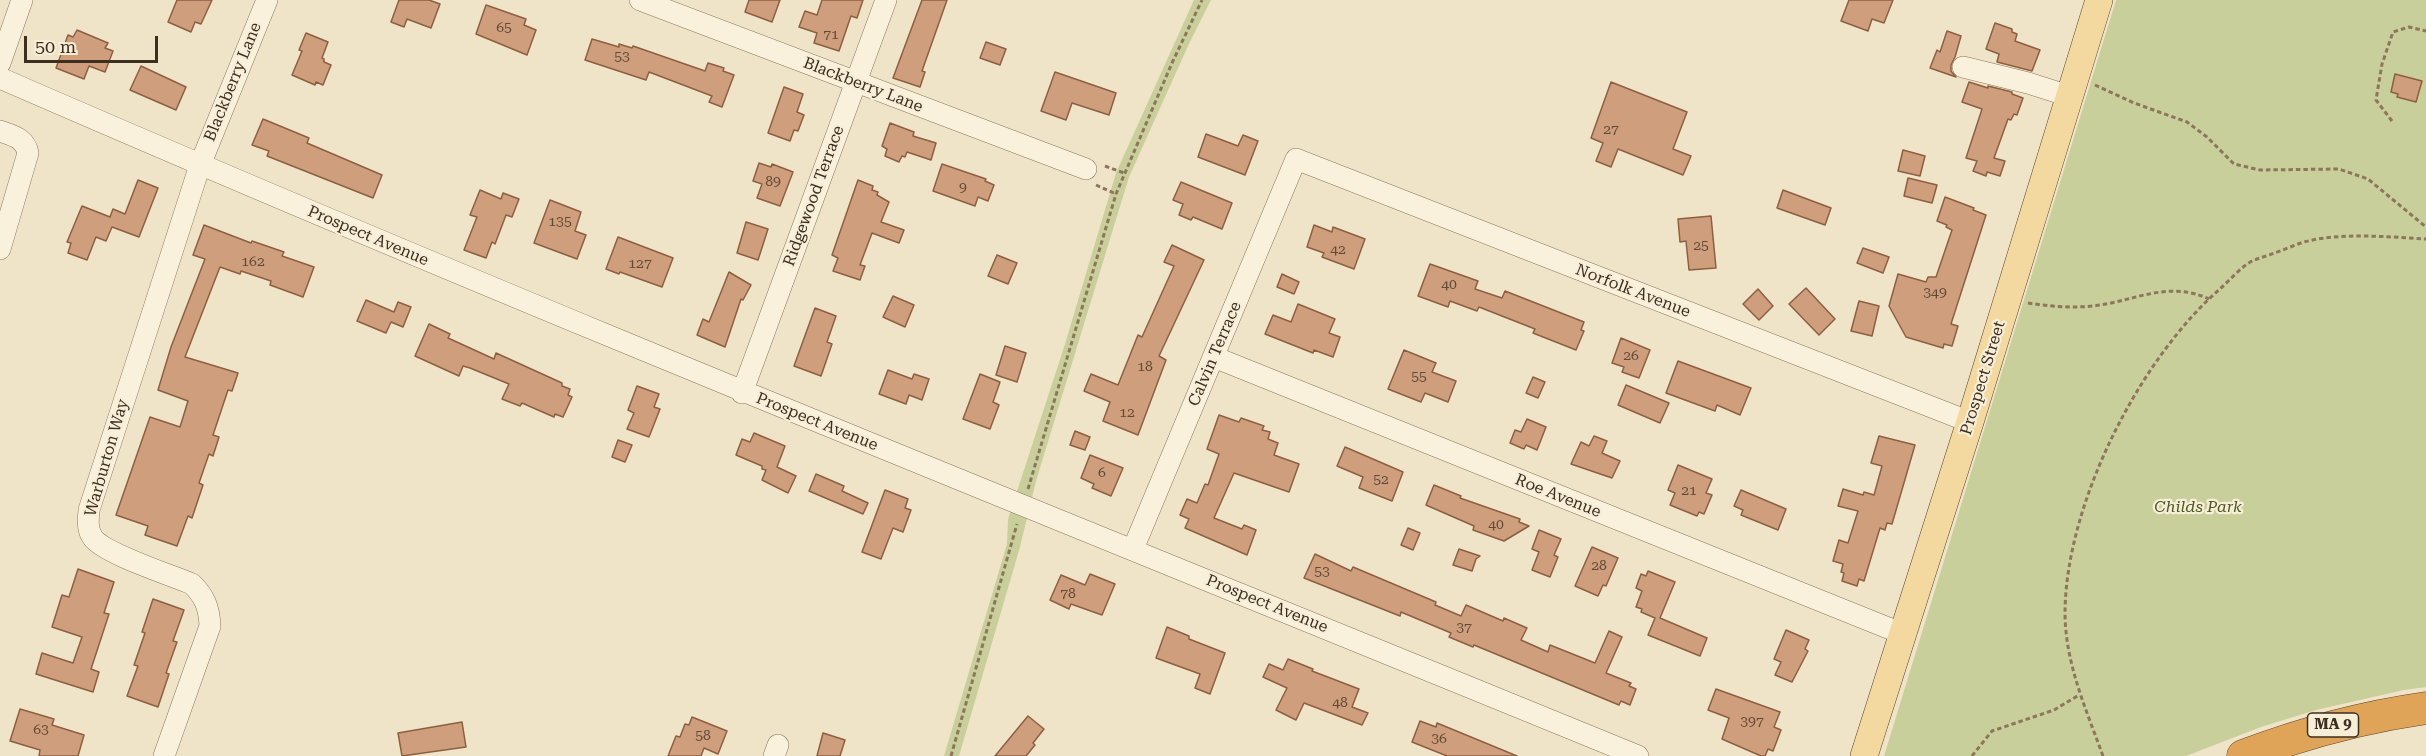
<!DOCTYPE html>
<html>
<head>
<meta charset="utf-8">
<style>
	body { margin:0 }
	#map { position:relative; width:2426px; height:756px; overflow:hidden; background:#f0e4c8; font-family:"Roboto Serif",serif }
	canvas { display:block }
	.scale { position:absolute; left:24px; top:36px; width:134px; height:27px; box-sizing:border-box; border:3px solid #3d2e20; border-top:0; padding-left:8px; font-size:18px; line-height:21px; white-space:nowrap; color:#3d2e20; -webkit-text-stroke:4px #f7eed8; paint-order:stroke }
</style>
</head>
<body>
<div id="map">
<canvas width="2426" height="756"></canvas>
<div class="scale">50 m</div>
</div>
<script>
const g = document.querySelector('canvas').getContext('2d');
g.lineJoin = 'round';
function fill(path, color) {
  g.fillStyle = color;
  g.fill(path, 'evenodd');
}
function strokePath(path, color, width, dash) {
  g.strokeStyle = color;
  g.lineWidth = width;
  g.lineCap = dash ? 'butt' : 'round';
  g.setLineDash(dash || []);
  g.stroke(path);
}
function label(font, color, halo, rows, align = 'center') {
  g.font = font + ' "Roboto Serif",serif';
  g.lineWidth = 4.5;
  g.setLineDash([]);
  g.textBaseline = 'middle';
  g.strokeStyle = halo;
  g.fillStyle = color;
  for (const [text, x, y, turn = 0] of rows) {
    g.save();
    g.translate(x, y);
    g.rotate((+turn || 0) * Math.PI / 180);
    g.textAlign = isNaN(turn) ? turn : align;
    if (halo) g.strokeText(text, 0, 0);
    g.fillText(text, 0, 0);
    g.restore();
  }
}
const green = new Path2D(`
	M1194,0H1211L1188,46L1129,177L1036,481L1020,547L959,756H944L1007,544L1008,519L1065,344L1116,173Z
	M2116,0H2426V687L2404,690L2316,710L2261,727L2186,756H1884Z`);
const building = new Path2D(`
	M177,0H212L201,24L195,22L191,32L168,22Z
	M399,0H429L440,4L431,28L407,19L404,27L391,22Z
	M749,0H780L772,22L745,12Z
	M822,0H863L857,18L851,16L839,51L814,43L817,33L799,27L805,11L817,15Z
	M922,0H947L922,71L925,72L920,87L893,78Z
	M1849,0H1893L1884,23L1872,19L1868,31L1841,21Z
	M486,5L526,19L524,25L536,30L527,55L476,34Z
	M1995,23L2012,29V32L2017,34L2015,41L2040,50L2032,71L1997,62L1999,54L1986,49Z
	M77,30L108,43L105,48L113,51L105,72L89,66L84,79L56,68L68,35L73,37Z
	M1947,31L1961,36L1955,57L1951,65V71L1956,77L1930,68L1937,50L1940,52Z
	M306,33L328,42L322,58L324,59V62L331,65L323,85L316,82L315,85L292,75L302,51L299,50Z
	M592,39L619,47V44L632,48L633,46L705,71L708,63L724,68L723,71L734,75L722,107L709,102L712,96L649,72L646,80L585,60Z
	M986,42L1006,49L1000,65L980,58Z
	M141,66L186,87L176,110L130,90Z
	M1055,72L1116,93L1109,115L1072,103L1066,120L1041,111Z
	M2395,74L2422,81L2416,102L2397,97L2398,94L2391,92Z
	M1611,82L1687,112L1673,149L1691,156L1683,175L1618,149L1611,167L1596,161L1603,143L1591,138Z
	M1969,82L1988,88V86L2012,92V94L2023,98L2017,115L2014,114L2011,120L2008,119L1994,158L2005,161L2000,176L1987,172L1986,176L1973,171L1977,161L1966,158L1982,109L1962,102Z
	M784,87L803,94L797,112L804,115L798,131L794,130L790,141L768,133Z
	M263,119L309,138L307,143L382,175L373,198L267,156L269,151L252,145Z
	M890,123L914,132L913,136L936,143L931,160L907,152L905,157L902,156L899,162L885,156L887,149L882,146Z
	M1206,134L1238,146L1243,135L1258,141L1245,175L1198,157Z
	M1903,150L1925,156L1920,176L1898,171Z
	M759,163L771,167L772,164L793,172L780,206L757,198L762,184L753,181Z
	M942,164L986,179L985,181L994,185L988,201L978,197L975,206L933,191Z
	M1908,178L1937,185L1932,203L1904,196Z
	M138,180L158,188L139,237L112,227L106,241L96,237L87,260L68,253L71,243L67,242L82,206L110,217L113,209L125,214Z
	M858,180L873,186L872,190L878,192L877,195L889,202L881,222L904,230L899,243L872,233L860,265L865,266L860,280L833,271L838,258L832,255Z
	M1181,182L1232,203L1222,229L1193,217L1191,220L1179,215L1183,204L1173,200Z
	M480,190L501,199L503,193L519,199L512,217L506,215L495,244L492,242L486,258L464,250L477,217L470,215Z
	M1783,190L1831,208L1825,225L1777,208Z
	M1945,197L1974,208L1973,210L1986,215L1951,324L1958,326L1952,346L1944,344L1943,348L1906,337L1889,306L1898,274L1926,282L1928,277H1936L1952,230L1946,227L1947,225L1937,221Z
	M550,200L581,212L575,231L586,235L577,259L534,243Z
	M1711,216L1716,268L1689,270L1686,241L1680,242L1678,219Z
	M746,222L768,229L758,260L737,253Z
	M204,225L251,243L252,241L284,252L282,256L314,267L303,297L270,285L271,281L241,271L240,274L220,267L185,357L238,373L232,391L228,390L213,435L219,437L213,456L209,454L199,483L203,485L192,518L188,516L177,546L145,535L148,526L116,515L150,417L180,427L188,401L158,390L171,347L205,259L193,255Z
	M1314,225L1332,232L1333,227L1365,239L1354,269L1322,257L1324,253L1307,247Z
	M618,237L673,258L662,287L620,272L619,274L606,269Z
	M1172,245L1204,260L1159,356L1166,360L1138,435L1103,421L1110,402L1084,391L1091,374L1118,385L1138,335L1142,337L1174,266L1164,262Z
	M1863,248L1889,257L1883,273L1857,263Z
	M997,255L1017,263L1008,284L988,276Z
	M1430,264L1478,281L1475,289L1502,298L1505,291L1584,322L1581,330L1584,331L1576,350L1533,333L1535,329L1479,307L1477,311L1450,301L1448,307L1418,296Z
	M729,272L751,285L743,300L741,299L725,347L697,335L703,319L709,322Z
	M1282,274L1299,282L1294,294L1277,287Z
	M1806,288L1835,319L1819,335L1789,304Z
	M1758,289L1773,306L1759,320L1743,304Z
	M893,296L914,305L905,327L883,317Z
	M366,300L394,312L398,302L411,307L403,327L391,322L386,333L357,321Z
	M1859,301L1879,306L1872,336L1851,331Z
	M1298,304L1335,319L1329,333L1340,337L1333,357L1314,350L1313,353L1265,334L1273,315L1291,322Z
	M815,308L836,316L827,342L832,344L821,376L794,366Z
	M429,324L450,334L448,338L494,359L496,353L562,383V386L570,389L568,395L572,397L563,417L555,414L554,417L522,403L520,406L502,399L509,384L470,368L463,366L459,376L415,356Z
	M1621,338L1650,350L1639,378L1622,372L1624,367L1612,363Z
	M1005,346L1026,353L1017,382L996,375Z
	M1404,350L1436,363L1432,372L1456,381L1448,402L1425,393L1421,402L1388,389Z
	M1678,361L1751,388L1740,415L1717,405L1715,411L1666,393Z
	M888,370L912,379L914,374L929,379L922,400L909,395L906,404L879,394Z
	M980,374L1000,382L993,402L999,405L990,429L963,419Z
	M1533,377L1545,382L1538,398L1526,393Z
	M1626,385L1669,403L1660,423L1618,405Z
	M637,386L659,394L654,407L660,409L649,437L627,429L634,413L628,410Z
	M1219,415L1239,422L1241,418L1264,426L1262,430L1270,432L1268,439L1278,443L1274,455L1299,464L1289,492L1234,473L1214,518L1242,529L1244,525L1256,530L1247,555L1185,528L1189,519L1180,515L1187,499L1197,503L1205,484L1208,485L1219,454L1207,449Z
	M1527,419L1546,427L1537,450L1526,445L1524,449L1510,443L1515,430L1521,432Z
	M1075,431L1090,437L1085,450L1070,445Z
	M754,433L785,446L777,467L796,476L788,493L762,480L766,470L762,469V466L736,455L742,439L750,442Z
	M1594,436L1607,441L1602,453L1620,461L1612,478L1571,464L1581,442L1589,446Z
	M1879,436L1915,445L1892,524L1887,523L1885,530L1880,528L1864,581L1859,579L1857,586L1842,581L1844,573L1841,572L1843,564L1833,561L1839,540L1848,543L1858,511L1838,506L1843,489L1863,495L1864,492L1874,495L1882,466L1871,463Z
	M618,440L632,445L625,462L612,457Z
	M1345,447L1403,472L1392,501L1359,488L1363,477L1337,466Z
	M1090,455L1123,468L1111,496L1092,488L1094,484L1081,478Z
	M1678,465L1712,479L1706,493L1712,495L1704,514L1699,512L1697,516L1670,505L1675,493L1668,490Z
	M816,474L844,486L842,491L868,503L863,514L809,491Z
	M1434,485L1461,496L1460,498L1520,519L1519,522L1529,526L1504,541L1473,530L1474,526L1426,505Z
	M885,490L908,499L905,508L911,510L903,532L893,528L881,559L862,552Z
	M1741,490L1786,509L1778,530L1741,515L1743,510L1734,506Z
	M1408,528L1420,533L1413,550L1401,545Z
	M1539,530L1561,539L1554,555L1558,557L1550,577L1532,570L1539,552L1532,549Z
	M1592,547L1618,558L1606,586L1603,585L1598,596L1575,586Z
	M1459,549L1480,556L1476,559L1472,571L1453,565Z
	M1315,554L1351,571L1353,567L1436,602L1435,605L1461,616L1466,605L1503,621L1504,618L1527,628L1521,640L1548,652L1550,645L1595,663L1609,631L1622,637L1606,673L1631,683L1629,686L1636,689L1630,705L1621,701L1619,705L1578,688L1474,645L1473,647L1449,637L1451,633L1401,612L1400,616L1304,578Z
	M78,569L114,582L104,613L109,614L91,669L99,672L93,692L36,674L42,653L73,663L82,637L52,627L62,595L69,597Z
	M1648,571L1675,582L1660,618L1707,638L1700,656L1648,635L1655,618L1641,612L1642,609L1636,607L1642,591L1636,588L1641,574L1646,576Z
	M1090,574L1115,584L1102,615L1071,604L1069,609L1050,600L1061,575L1085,585Z
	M153,599L184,610L173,641L177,642L166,673L169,674L158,707L127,696L138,666L134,665L145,633L142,632Z
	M1167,627L1189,636V639L1225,653L1210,694L1195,688L1200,674L1156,658Z
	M1786,630L1809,640L1805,649L1808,651L1792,682L1775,675L1781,662L1774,659Z
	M1288,659L1313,669L1312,671L1359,689L1352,707L1368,713L1362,725L1304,703L1296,720L1276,710L1287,688L1263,677L1269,664L1283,670Z
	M1716,689L1780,712L1774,727L1781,730L1773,751L1768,749L1765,756H1761L1722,739L1729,718L1708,710Z
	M20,709L54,719L52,725L84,735L78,756H39L40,750L10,741Z
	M1028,716L1044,729L1033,743L1035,745L1026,756H995Z
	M692,717L727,731L718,754L704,748L701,756H668L676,736L680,737L685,724L689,725Z
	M1420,721L1436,727L1437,723L1517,756H1447L1412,742Z
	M462,722L466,747L402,756L398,733Z
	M823,733L845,740L840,756H817Z`);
const path = new Path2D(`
	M2095,85L2134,103L2187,122L2207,137L2234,164L2260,170L2339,169L2368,179L2426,227
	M2392,121L2376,100L2382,64L2393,32L2409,27L2426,31
	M1105,166L1124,173
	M1096,185L1116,194
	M2028,303C2053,307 2081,309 2106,304C2142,297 2173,282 2209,299
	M1028,489L1116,194L1172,63L1202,0
	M951,756L1017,524
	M1972,756L1992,731L2054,710L2079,695
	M2103,756C2086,709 2065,663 2065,612C2066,503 2140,358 2221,288C2231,279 2241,267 2252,261C2259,258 2267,256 2274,253C2284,250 2294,245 2304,242C2342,232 2387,237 2426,239`);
const minor = new Path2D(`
	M640,0L1086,169
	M0,63L22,0
	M1963,67L2028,83L2069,96
	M0,78C542,314 1091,532 1638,756
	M0,131C13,136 25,138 28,153L0,249
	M1214,357L1903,634
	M742,393L886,0
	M1133,549L1296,159L1970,422
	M164,756L210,626C209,607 205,597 192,584C171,575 105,554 93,538C87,530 88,520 89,510L200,165L267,0
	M774,756L778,745`);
const major = new Path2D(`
	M1864,756L1970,422L2099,0`);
const highway = new Path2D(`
	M2243,756C2303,733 2362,717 2426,708`);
const numberNames = [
	["65",504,28],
	["71",831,35],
	["53",622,57],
	["27",1611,130],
	["89",773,182],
	["9",963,188],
	["135",560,222],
	["25",1701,246],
	["42",1338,250],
	["162",253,262],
	["127",640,264],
	["40",1449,285],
	["349",1935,293],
	["26",1631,356],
	["18",1145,367],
	["55",1419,377],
	["12",1127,413],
	["6",1102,473],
	["52",1381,480],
	["21",1689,491],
	["40",1496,525],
	["28",1599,566],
	["53",1322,572],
	["78",1068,594],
	["37",1464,628],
	["48",1340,703],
	["397",1752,722],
	["63",41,730],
	["58",703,736],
	["36",1439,739]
];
const shields = [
	[2333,725,51]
];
const shieldNames = [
	["MA 9",2333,725]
];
const streetNames = [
	["Blackberry Lane",233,82,-68],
	["Blackberry Lane",863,85,21],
	["Ridgewood Terrace",814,196,-70],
	["Prospect Avenue",368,236,23],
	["Norfolk Avenue",1633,291,21],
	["Calvin Terrace",1215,354,-67],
	["Prospect Street",1983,378,-73],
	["Prospect Avenue",817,422,22],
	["Warburton Way",107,458,-74],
	["Roe Avenue",1558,496,22],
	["Prospect Avenue",1267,604,22]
];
const parkNames = [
	["Childs Park",2198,507]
];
fill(green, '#c9cf9b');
fill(building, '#cf9f7d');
strokePath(building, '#8d5f41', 1.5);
strokePath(minor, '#8d765c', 22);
strokePath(major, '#5b4430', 28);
strokePath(highway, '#5b4430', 33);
strokePath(path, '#8d765c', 3, [4.5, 3]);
strokePath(minor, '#faf1dc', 21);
strokePath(major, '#f3d9a0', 27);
strokePath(highway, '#e0a458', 32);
label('14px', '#624a37', null, numberNames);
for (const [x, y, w] of shields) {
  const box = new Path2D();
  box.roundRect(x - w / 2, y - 12, w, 24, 4.5);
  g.fillStyle = '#f7eed8';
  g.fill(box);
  strokePath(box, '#3d2e20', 1.5);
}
label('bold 15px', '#3d2e20', null, shieldNames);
label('16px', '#3d2e20', '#f7eed8', streetNames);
label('italic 16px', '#4d5a26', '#f7eed8', parkNames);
</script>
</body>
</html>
